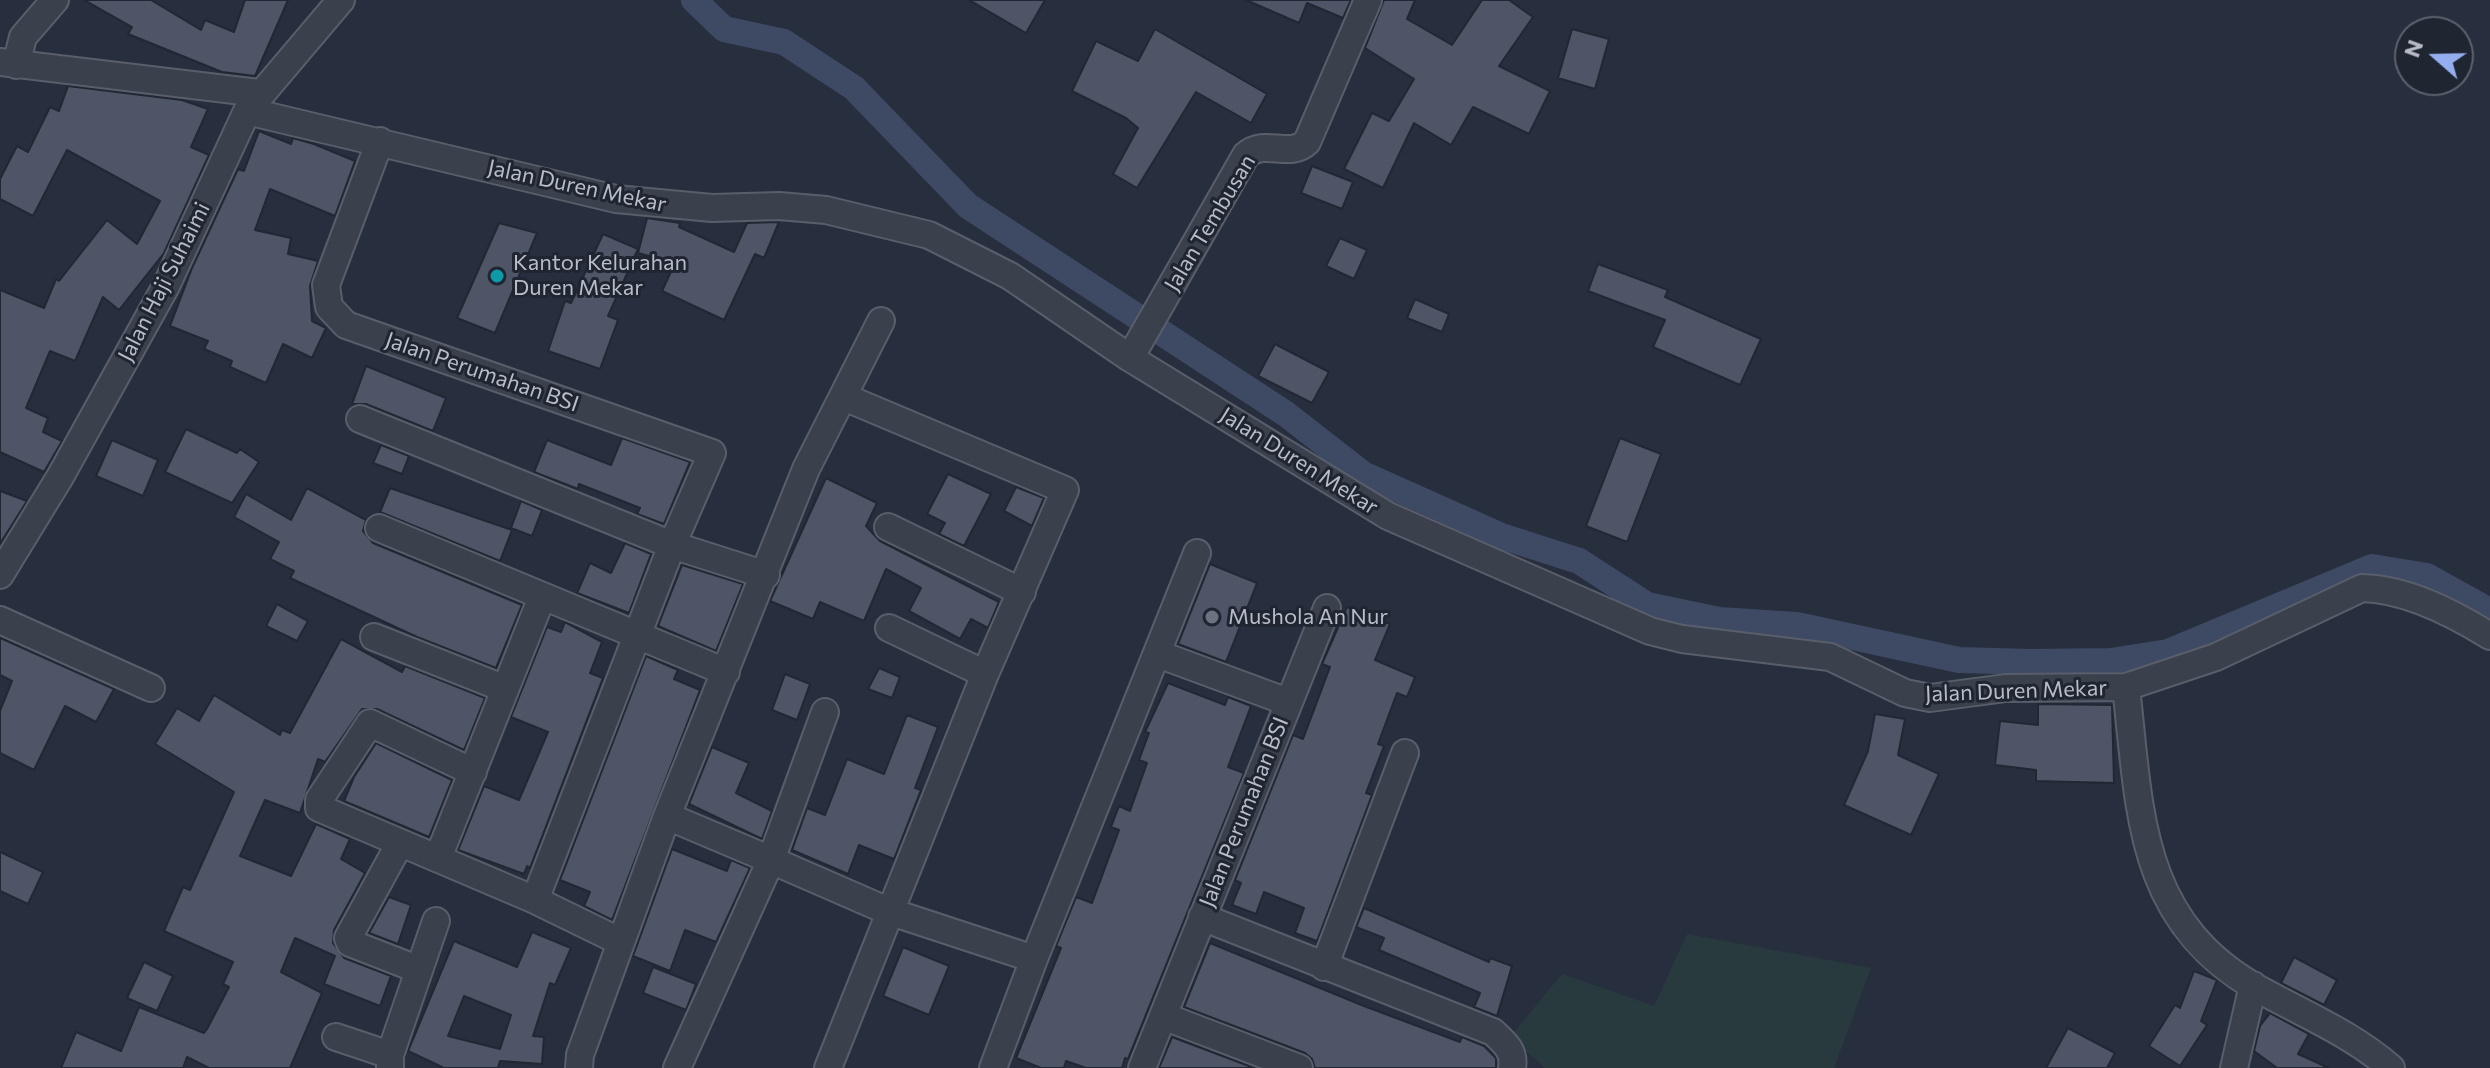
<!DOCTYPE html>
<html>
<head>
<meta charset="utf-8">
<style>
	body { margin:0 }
	#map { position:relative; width:2490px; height:1068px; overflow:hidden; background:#272e3d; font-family:Commissioner,sans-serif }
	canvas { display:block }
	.north { position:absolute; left:2394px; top:16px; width:80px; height:80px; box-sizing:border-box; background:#202532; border:2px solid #5c616e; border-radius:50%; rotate:290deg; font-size:22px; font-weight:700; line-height:32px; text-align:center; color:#b7bcc8 }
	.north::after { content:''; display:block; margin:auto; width:28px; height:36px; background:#95aeef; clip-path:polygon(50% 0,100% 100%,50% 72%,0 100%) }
</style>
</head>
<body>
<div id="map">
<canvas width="2490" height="1068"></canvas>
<div class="north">N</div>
</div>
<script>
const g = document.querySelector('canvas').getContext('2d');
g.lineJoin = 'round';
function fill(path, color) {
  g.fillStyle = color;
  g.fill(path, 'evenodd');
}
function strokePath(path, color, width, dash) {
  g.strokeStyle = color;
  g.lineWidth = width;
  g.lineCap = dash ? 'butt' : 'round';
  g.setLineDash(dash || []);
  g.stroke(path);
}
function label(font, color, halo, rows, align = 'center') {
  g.font = font + ' Commissioner,sans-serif';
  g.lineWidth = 6;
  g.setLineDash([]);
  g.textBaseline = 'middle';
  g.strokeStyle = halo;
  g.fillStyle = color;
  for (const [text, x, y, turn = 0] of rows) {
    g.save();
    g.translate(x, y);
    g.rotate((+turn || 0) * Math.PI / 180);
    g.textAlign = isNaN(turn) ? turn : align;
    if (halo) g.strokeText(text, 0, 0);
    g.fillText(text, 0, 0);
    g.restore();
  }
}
const green = new Path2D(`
	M1687,934L1871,968L1834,1068H1545L1510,1037L1562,974L1654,1006Z`);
const canal = new Path2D(`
	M694,0L724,29L784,42L854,88L968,206L1286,414L1363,474L1504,537L1579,561L1647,605L1719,620L1797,625L1959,660L2031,662L2111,661L2168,652L2372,567L2427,576L2490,611`);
const building = new Path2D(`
	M84,0H151L201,30L205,20L234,32L245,0H288L255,76L222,72L128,34L132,27Z
	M969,0H1045L1026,33Z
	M1246,0H1351L1343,18L1307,3L1299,23Z
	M1384,0H1415L1407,19L1452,45L1482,0H1509L1533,17L1499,66L1550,91L1529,134L1473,107L1451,145L1414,123L1383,188L1344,169L1372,113L1389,121L1414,79L1365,48Z
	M1155,29L1267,94L1251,123L1196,92L1137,188L1113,174L1138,128L1126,118L1072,91L1096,41L1138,61Z
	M1572,29L1609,39L1595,89L1558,78Z
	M68,86L182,100L208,109L191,147L209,155L164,253L119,310L103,297L75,361L50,351L26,408L48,418L43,432L62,441L44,472L0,452V290L44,308L56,279L59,281L107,220L137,244L160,201L67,150L33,216L0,199V179L17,146L28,152L50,107L59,111Z
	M259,131L291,144L293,138L314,144L355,161L335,216L270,189L255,230L291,238L288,254L318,261L310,286L312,321L326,328L312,358L283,344L266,383L230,367L232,361L204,349L208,341L170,326L192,268L238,169L244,171Z
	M1312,166L1353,182L1342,209L1301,193Z
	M647,218L680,223L679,227L734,252L747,223L779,222L764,258L755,254L724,320L662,291L675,263L638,253Z
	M499,223L537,233L495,333L457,318Z
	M603,234L638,249L608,316L618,320L600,369L548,351L565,301L571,303Z
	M1340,238L1367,250L1354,279L1326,266Z
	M1598,264L1668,290L1665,297L1761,339L1740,385L1653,347L1665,320L1588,291Z
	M1415,299L1449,314L1442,332L1407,318Z
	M1275,344L1329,372L1312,403L1258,376Z
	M366,366L446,398L433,431L366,404H352Z
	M186,429L237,453L240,449L259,462L232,503L165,472Z
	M622,438L690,462L664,524L637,514L640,508L579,484L578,489L534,472L547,440L611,465Z
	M1620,438L1661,454L1627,542L1586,526Z
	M112,440L158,460L143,496L96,476Z
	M381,445L409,456L402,474L373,463Z
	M948,474L991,494L964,546L939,534L945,523L927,514Z
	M826,478L877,503L866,526L880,541L999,602L988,628L971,619L960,639L909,611L921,588L886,569L864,621L820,602L813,619L770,601Z
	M1016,487L1044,498L1032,526L1004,511Z
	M307,488L366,520L363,531L373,543L522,605L496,668L417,637L290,578L294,571L270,559L279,542L234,517L246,494L291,520Z
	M390,488L512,530L500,561L380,512Z
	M0,491L27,501L0,544Z
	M521,501L542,510L532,536L511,528Z
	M625,543L651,554L629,613L577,593L590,563L611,573Z
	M1210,564L1257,583L1226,662L1178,644Z
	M682,565L743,584L716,651L658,626Z
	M277,604L308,621L297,641L266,626Z
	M1347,607L1390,624L1375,660L1415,677L1407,697L1397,693L1378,744L1384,746L1366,793L1372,795L1317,941L1295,933L1304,908L1264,892L1256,914L1232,905L1241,883L1235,880L1293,735L1303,739L1330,667L1322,664Z
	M565,622L602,642L590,673L603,678L530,868L527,866L524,874L458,850L484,786L519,800L548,732L511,717L547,627L561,632Z
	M0,638L114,689L96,722L65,706L34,770L0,753V711L12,681L0,675Z
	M341,639L402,672L405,666L485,698L464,750L377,709H362L325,762L318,759L300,813L265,800L240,856L291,876L316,824L350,839L341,859L365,873L334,930L333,943L344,958L391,976L380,1006L324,984L335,956L295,938L281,972L322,993L290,1068H209L187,1057L183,1068H61L76,1032L121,1051L139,1007L204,1033L207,1029L229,987L223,984L233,962L164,931L183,887L190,890L234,792L155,744L177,708L199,721L214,695L280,735L282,730L290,733Z
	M646,656L678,670L674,679L700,690L612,920L584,906L590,892L560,880Z
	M879,668L900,677L892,698L868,689Z
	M785,674L810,684L797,720L772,710Z
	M1168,683L1225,705L1228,697L1251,706L1228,767L1244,773L1128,1059L1125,1058L1122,1068H1086L1066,1061L1064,1068H1041L1016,1058L1061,948L1056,946L1076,897L1092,903L1119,830L1111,827L1119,806L1130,811L1147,763L1139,760L1149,733L1145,732Z
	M2038,704L2112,705L2114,783L2036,781V770L1995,765L2000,721L2038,725Z
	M1875,714L1905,719L1898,755L1939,774L1911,835L1844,805L1868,751Z
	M907,715L938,727L915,788L921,790L894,859L859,845L848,874L792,850L807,808L825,815L847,759L884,774Z
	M376,743L452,780L429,837L344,801L354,777Z
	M712,747L749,763L736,793L772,811L762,839L689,804Z
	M672,849L727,871L731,860L750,868L716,942L685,930L670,971L633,956Z
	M0,852L43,872L28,904L0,891Z
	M389,897L411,905L398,944L369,933Z
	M1364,908L1489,962L1490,958L1512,966L1497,1016L1474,1007L1480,993L1379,950L1384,938L1356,927Z
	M532,932L571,948L555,985L550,983L533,1036L544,1037L542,1064L500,1061L498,1068H444L408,1051L454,941L517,967ZM464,996L511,1015L500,1049L448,1036Z
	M1210,943L1364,1006L1460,1042L1462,1037L1484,1046L1496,1058V1068H1315L1312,1059L1305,1053L1184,1007Z
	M903,947L949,966L929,1015L883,996Z
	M2294,957L2337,980L2324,1005L2281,983Z
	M144,962L173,976L157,1011L127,998Z
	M653,967L696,984L686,1010L643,993Z
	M2194,971L2217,980L2201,1021L2207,1025L2180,1066L2149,1046L2175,1005L2180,1008Z
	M2270,1013L2309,1034L2298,1054L2329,1068H2277L2254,1051L2260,1026Z
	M2068,1028L2115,1053L2107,1068H2046Z
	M1172,1037L1254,1068H1159Z`);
const minor = new Path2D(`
	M0,62L259,93
	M16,65L23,37L55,0
	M247,111L616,199L712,208L779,206L826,210L929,235L1010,276L1130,358L1388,516L1650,631L1682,639L1830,657L1905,693L1930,698L2006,688L2126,687L2216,657L2362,588C2407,589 2453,613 2490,636
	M380,141L326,285L329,307L346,325L712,453L672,545L766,575
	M1130,358L1246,155C1266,138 1289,159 1307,142L1368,0
	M360,419L672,545L535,900
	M888,527L1022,592
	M379,528L726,672
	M0,575L60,477L166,286L247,111L341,0
	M0,620L151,688
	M889,628L985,674
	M374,637L503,688
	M1158,654L1288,702
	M2126,687C2140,809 2137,919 2255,987C2301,1013 2351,1033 2391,1068
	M473,772L370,723L319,800V808L535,900L621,942
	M667,816L771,860L825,712
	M400,843L348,938L350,943L417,969
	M438,858L542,597
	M1202,917L1493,1032C1505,1043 1515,1051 1512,1068
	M1034,959L1197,553
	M1324,967L1405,753
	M1163,1016L1299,1068
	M336,1037L390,1055
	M390,1068V1055L436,921
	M579,1068L580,1055L667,816L806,469L881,321
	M677,1068L771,860L888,911L1034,959L993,1068
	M828,1068L985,674L1065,490L844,397
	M1142,1068L1327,608
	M2234,1068L2253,985`);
const markers = [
	[497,276,8,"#0f9aa8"],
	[1212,617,8,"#6b7280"]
];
const streetNames = [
	["Jalan Duren Mekar",577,186,12],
	["Jalan Tembusan",1210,223,-59],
	["Jalan Haji Suhaimi",164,282,-63],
	["Jalan Perumahan BSI",482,372,19],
	["Jalan Duren Mekar",1299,461,32],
	["Jalan Duren Mekar",2016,691,-2],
	["Jalan Perumahan BSI",1244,812,-68]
];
const poiNames = [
	["Kantor Kelurahan",513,263],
	["Duren Mekar",513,288],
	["Mushola An Nur",1228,617]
];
fill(green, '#293a3e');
strokePath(canal, '#3e4a64', 26);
fill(building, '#4d5566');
strokePath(building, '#222734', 2);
strokePath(minor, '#595e6b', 30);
strokePath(minor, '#3b404d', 26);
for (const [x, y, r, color] of markers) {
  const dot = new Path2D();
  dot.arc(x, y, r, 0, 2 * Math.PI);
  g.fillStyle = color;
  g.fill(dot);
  strokePath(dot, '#202532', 3);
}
label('22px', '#b7bcc8', '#202532', streetNames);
label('22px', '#b7bcc8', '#202532', poiNames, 'left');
</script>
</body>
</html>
